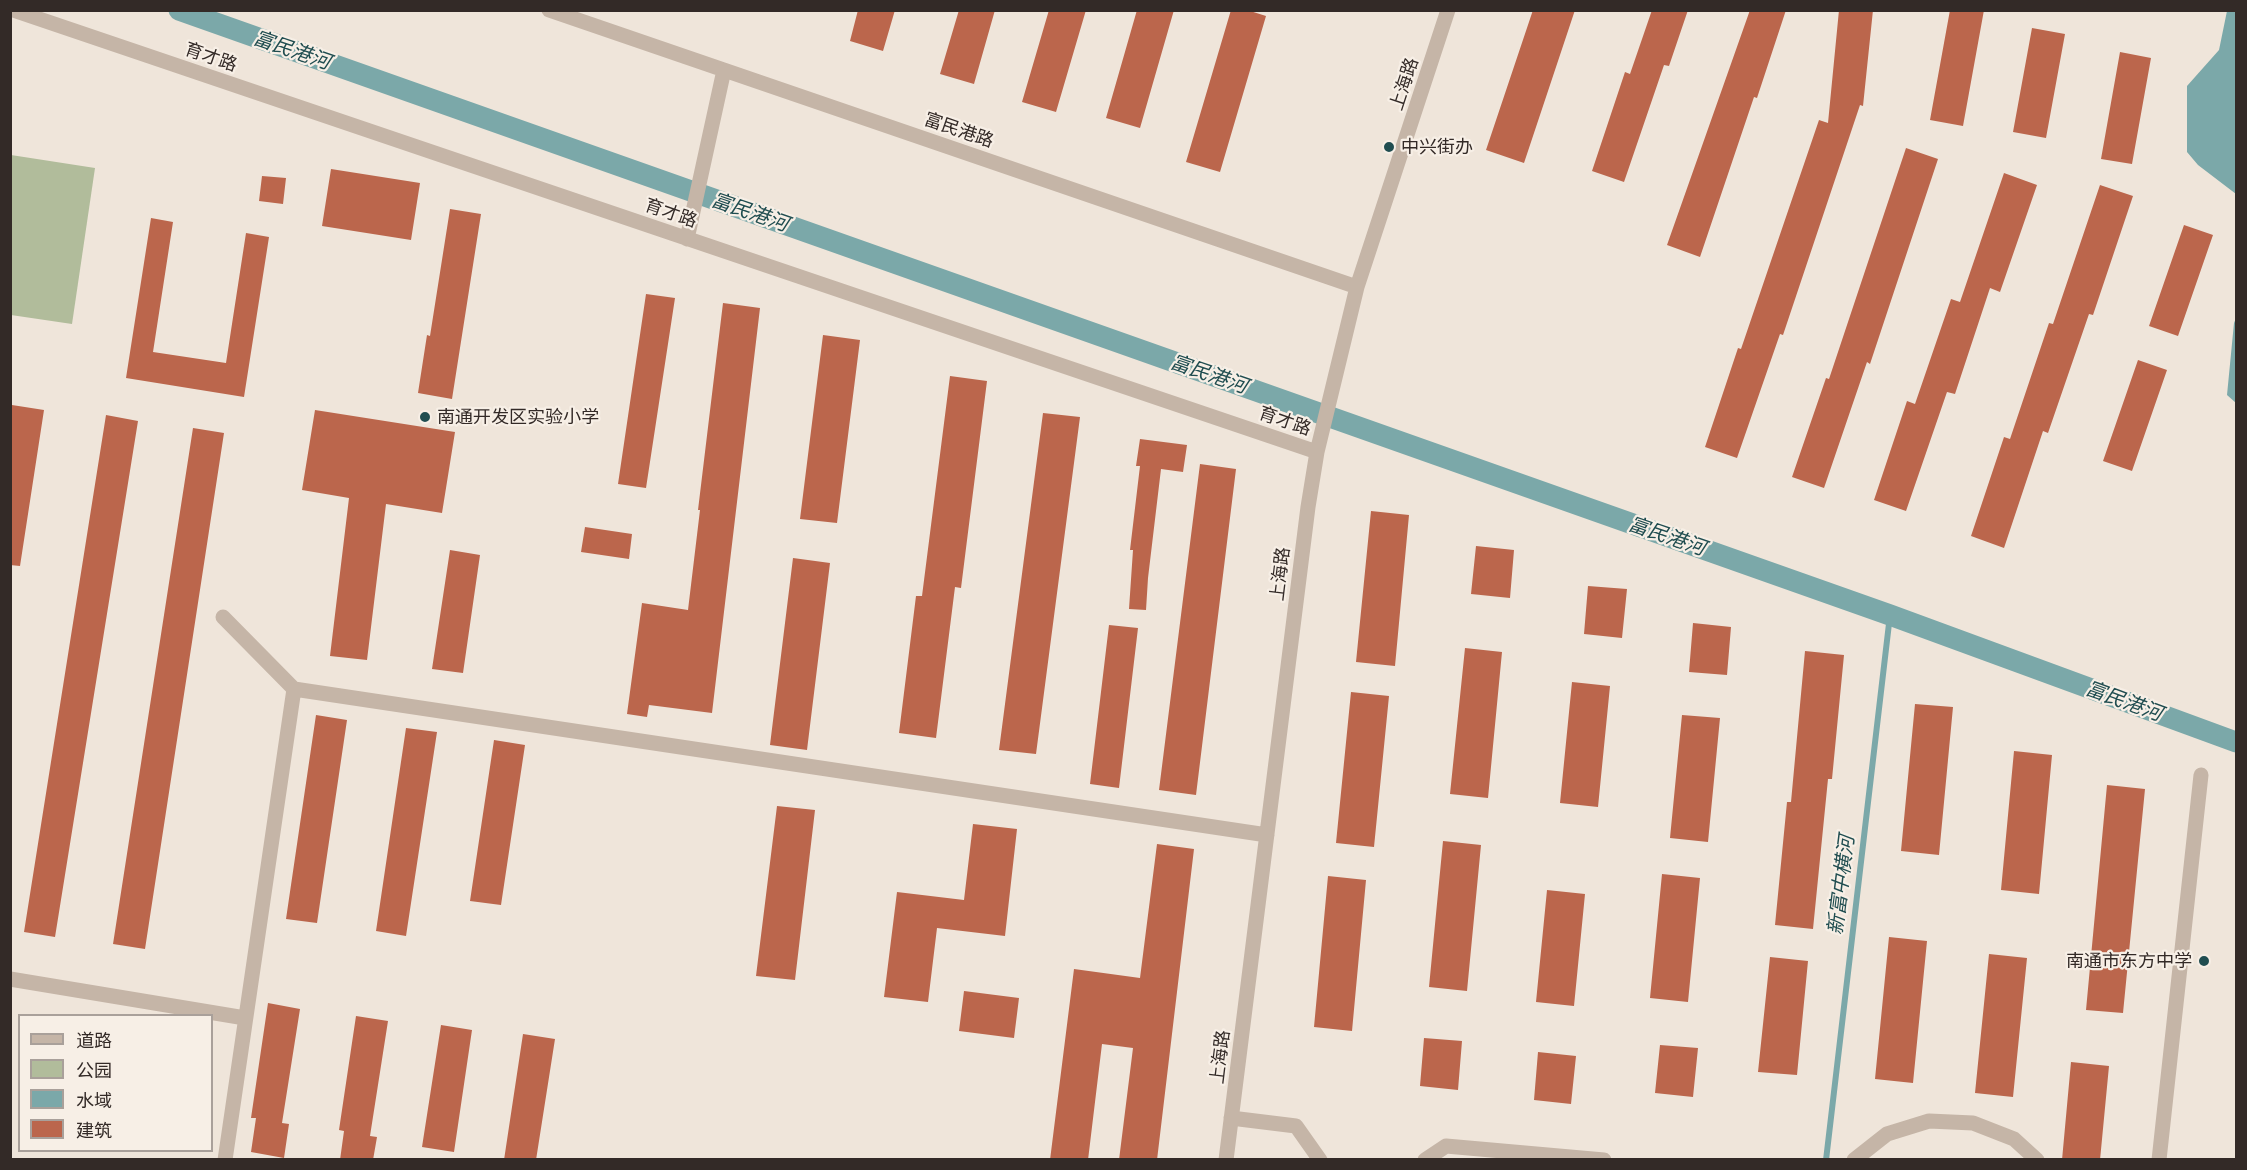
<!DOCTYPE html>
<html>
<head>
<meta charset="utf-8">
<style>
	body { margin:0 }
	#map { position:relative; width:2247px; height:1170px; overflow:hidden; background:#efe5da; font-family:Ubuntu,"Noto Sans SC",sans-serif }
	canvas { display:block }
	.frame { position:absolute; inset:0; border:12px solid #332a27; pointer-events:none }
	.legend { position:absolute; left:18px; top:1014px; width:195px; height:138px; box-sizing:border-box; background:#f7efe6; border:2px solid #a9a09a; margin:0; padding:8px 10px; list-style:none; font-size:18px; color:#332a27 }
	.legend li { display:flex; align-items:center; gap:12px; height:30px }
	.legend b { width:30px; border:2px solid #a9a09a }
</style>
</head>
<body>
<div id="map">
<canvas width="2247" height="1170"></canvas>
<div class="frame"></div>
<ul class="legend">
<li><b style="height:8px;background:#c5b5a7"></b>道路</li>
<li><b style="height:16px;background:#b1bc9b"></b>公园</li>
<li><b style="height:16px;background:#7ba8a9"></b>水域</li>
<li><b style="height:16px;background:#bb664c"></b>建筑</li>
</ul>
</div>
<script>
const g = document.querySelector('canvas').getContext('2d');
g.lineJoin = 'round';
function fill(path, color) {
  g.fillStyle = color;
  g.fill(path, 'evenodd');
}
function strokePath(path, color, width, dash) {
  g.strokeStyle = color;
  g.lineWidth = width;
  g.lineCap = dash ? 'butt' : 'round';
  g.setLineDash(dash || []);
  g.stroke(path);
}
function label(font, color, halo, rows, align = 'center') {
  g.font = font + ' Ubuntu,"Noto Sans SC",sans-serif';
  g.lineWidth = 4.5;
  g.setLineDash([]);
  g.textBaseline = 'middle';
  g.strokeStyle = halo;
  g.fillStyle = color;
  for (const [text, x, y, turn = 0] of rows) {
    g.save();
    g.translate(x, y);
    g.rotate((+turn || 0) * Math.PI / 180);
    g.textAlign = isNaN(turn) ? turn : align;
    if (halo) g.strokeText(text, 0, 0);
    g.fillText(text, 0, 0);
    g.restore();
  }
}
const green = new Path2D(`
	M11,155L95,168L72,324L11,315Z`);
const water = new Path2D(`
	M2227,11L2236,12V194L2198,165L2187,152V86L2219,50Z
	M2236,318V403L2227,395L2234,323Z`);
const stream = new Path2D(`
	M1826,1160L1890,615`);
const canal = new Path2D(`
	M179,10L1890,615L2236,742`);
const building = new Path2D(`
	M858,10H895L883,51L850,41Z
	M959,10H995L974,84L940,74Z
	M1049,10H1086L1056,112L1022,102Z
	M1137,10H1174L1140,128L1106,118Z
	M1231,10H1247L1266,16L1220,172L1186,162Z
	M1533,10H1575L1524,163L1486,150Z
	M1652,10H1688L1669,66L1664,65L1624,182L1592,171L1625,72L1630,74Z
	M1750,10H1786L1757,98L1754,97L1700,257L1667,245Z
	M1839,10H1873L1863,106L1860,105L1783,335L1780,334L1737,458L1705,447L1738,348L1741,349L1819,120L1828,123Z
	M1950,10H1984L1963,126L1930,120Z
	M2032,28L2065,34L2046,138L2013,132Z
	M2120,52L2151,58L2132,164L2101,159Z
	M1906,148L1938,159L1870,364L1867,362L1824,488L1792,477L1826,378L1829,379Z
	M331,169L420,183L411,240L322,226Z
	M2004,173L2037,185L2000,292L1990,288L1955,394L1947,392L1906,511L1874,500L1907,401L1915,404L1951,299L1960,302Z
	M262,176L286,178L283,204L259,201Z
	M2100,185L2133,196L2093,315L2089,314L2048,433L2043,431L2004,548L1971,536L2004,437L2010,439L2049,323L2053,324Z
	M450,209L481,214L452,399L418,393L427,335L430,336Z
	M151,218L173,222L153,352L226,363L246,233L269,237L244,397L126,378Z
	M2184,225L2213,235L2178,336L2149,326Z
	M646,294L675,298L646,488L618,484Z
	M723,303L760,308L712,713L649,705L647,717L627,714L642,603L688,610L700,510H698Z
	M823,335L860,340L837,523L800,519Z
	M2138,360L2167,370L2132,471L2103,461Z
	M950,376L987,381L961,588L955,587L936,738L899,733L916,596H922Z
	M12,405L44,410L20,566L10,565Z
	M315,410L455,432L442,513L386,504L367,660L330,656L349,498L302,490Z
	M1043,413L1080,417L1036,754L999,750Z
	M106,415L138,421L55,937L24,932Z
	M193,428L224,433L145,949L113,944Z
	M1140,439L1187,445L1183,472L1161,469L1148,578L1146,610L1129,609L1133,550H1130L1140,466H1136Z
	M1200,464L1236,469L1196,795L1159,790Z
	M1371,511L1409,515L1395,666L1356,662Z
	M585,527L632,534L629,559L581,552Z
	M1476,546L1514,550L1510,598L1471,594Z
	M450,550L480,555L463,673L432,669Z
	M793,558L830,563L807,750L770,745Z
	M1588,586L1627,589L1622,638L1584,634Z
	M1693,623L1731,627L1727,675L1689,672Z
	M1109,625L1138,628L1119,788L1090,784Z
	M1465,648L1502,652L1488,798L1450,794Z
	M1805,651L1844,655L1832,779H1828L1813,929L1775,925L1787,802H1791Z
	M1572,682L1610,686L1598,807L1560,803Z
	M1351,692L1389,696L1374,847L1336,843Z
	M1915,704L1953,707L1939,855L1901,851Z
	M316,715L347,720L317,923L286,919Z
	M1682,715L1720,718L1708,842L1670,838Z
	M406,728L437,732L406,936L376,931Z
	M494,740L525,745L501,905L470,901Z
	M2014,751L2052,755L2039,894L2001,890Z
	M2107,785L2145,789L2123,1013L2086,1010Z
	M777,806L815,810L795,980L756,976Z
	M973,824L1017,829L1005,936L937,928L928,1002L884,997L897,892L964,900Z
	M1443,841L1481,845L1467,991L1429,987Z
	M1157,844L1194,849L1157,1160H1119L1133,1048L1102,1044L1088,1160H1050L1074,969L1140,978Z
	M1662,874L1700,878L1688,1002L1650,998Z
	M1328,876L1366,880L1352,1031L1314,1027Z
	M1547,890L1585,894L1574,1006L1536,1002Z
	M1889,937L1927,941L1913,1083L1875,1079Z
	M1989,954L2027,958L2013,1097L1975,1093Z
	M1770,957L1808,961L1797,1075L1758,1072Z
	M964,991L1019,998L1014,1038L959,1031Z
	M268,1003L300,1009L282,1123L289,1124L284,1158L251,1152L256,1118H251Z
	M356,1016L388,1021L370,1136L377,1137L373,1160H340L344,1131L339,1130Z
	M441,1025L472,1030L454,1152L422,1147Z
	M523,1034L555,1039L536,1160H504Z
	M1424,1038L1462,1041L1458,1090L1420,1086Z
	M1660,1045L1698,1048L1693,1097L1655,1093Z
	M1538,1052L1576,1056L1571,1104L1534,1100Z
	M2071,1062L2109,1066L2100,1160H2062Z`);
const minor = new Path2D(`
	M13,10L1317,452
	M549,10L1357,287
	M687,239L724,70
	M223,617L294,689L1267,835
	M10,979L245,1018
	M1231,1118L1296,1126L1320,1160
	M225,1160L294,689
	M1226,1160L1308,507L1317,452L1357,287L1448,10
	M1425,1160L1446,1146L1604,1160
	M1854,1160L1887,1134L1929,1121L1973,1123L2014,1139L2037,1160
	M2159,1160L2201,775`);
const markers = [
	[1389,147,6,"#204d50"],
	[425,417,6,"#204d50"],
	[2204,961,6,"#204d50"]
];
const streetNames = [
	["育才路",211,57,19],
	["上海路",1404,84,-72],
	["富民港路",959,130,19],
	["育才路",671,213,19],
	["育才路",1285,421,19],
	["上海路",1280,574,-83],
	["上海路",1220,1057,-83]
];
const poiNames = [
	["中兴街办",1401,147],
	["南通开发区实验小学",437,417],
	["南通市东方中学",2192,961,"right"]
];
const waterNames = [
	["富民港河",292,50,19],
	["富民港河",750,212,19],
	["富民港河",1209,374,19],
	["富民港河",1667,536,19],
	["富民港河",2124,701,20],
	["新富中横河",1841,885,-83]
];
fill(green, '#b1bc9b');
fill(water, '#7ba8a9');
strokePath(stream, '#7ba8a9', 6);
strokePath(canal, '#7ba8a9', 21);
fill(building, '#bb664c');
strokePath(minor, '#c5b5a7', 15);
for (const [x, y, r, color] of markers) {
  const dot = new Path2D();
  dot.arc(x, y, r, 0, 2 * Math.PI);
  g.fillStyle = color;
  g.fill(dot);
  strokePath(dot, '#f7efe6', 2);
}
label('18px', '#332a27', '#f7efe6', streetNames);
label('18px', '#332a27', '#f7efe6', poiNames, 'left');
label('italic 20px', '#204d50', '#f7efe6', waterNames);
</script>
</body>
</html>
